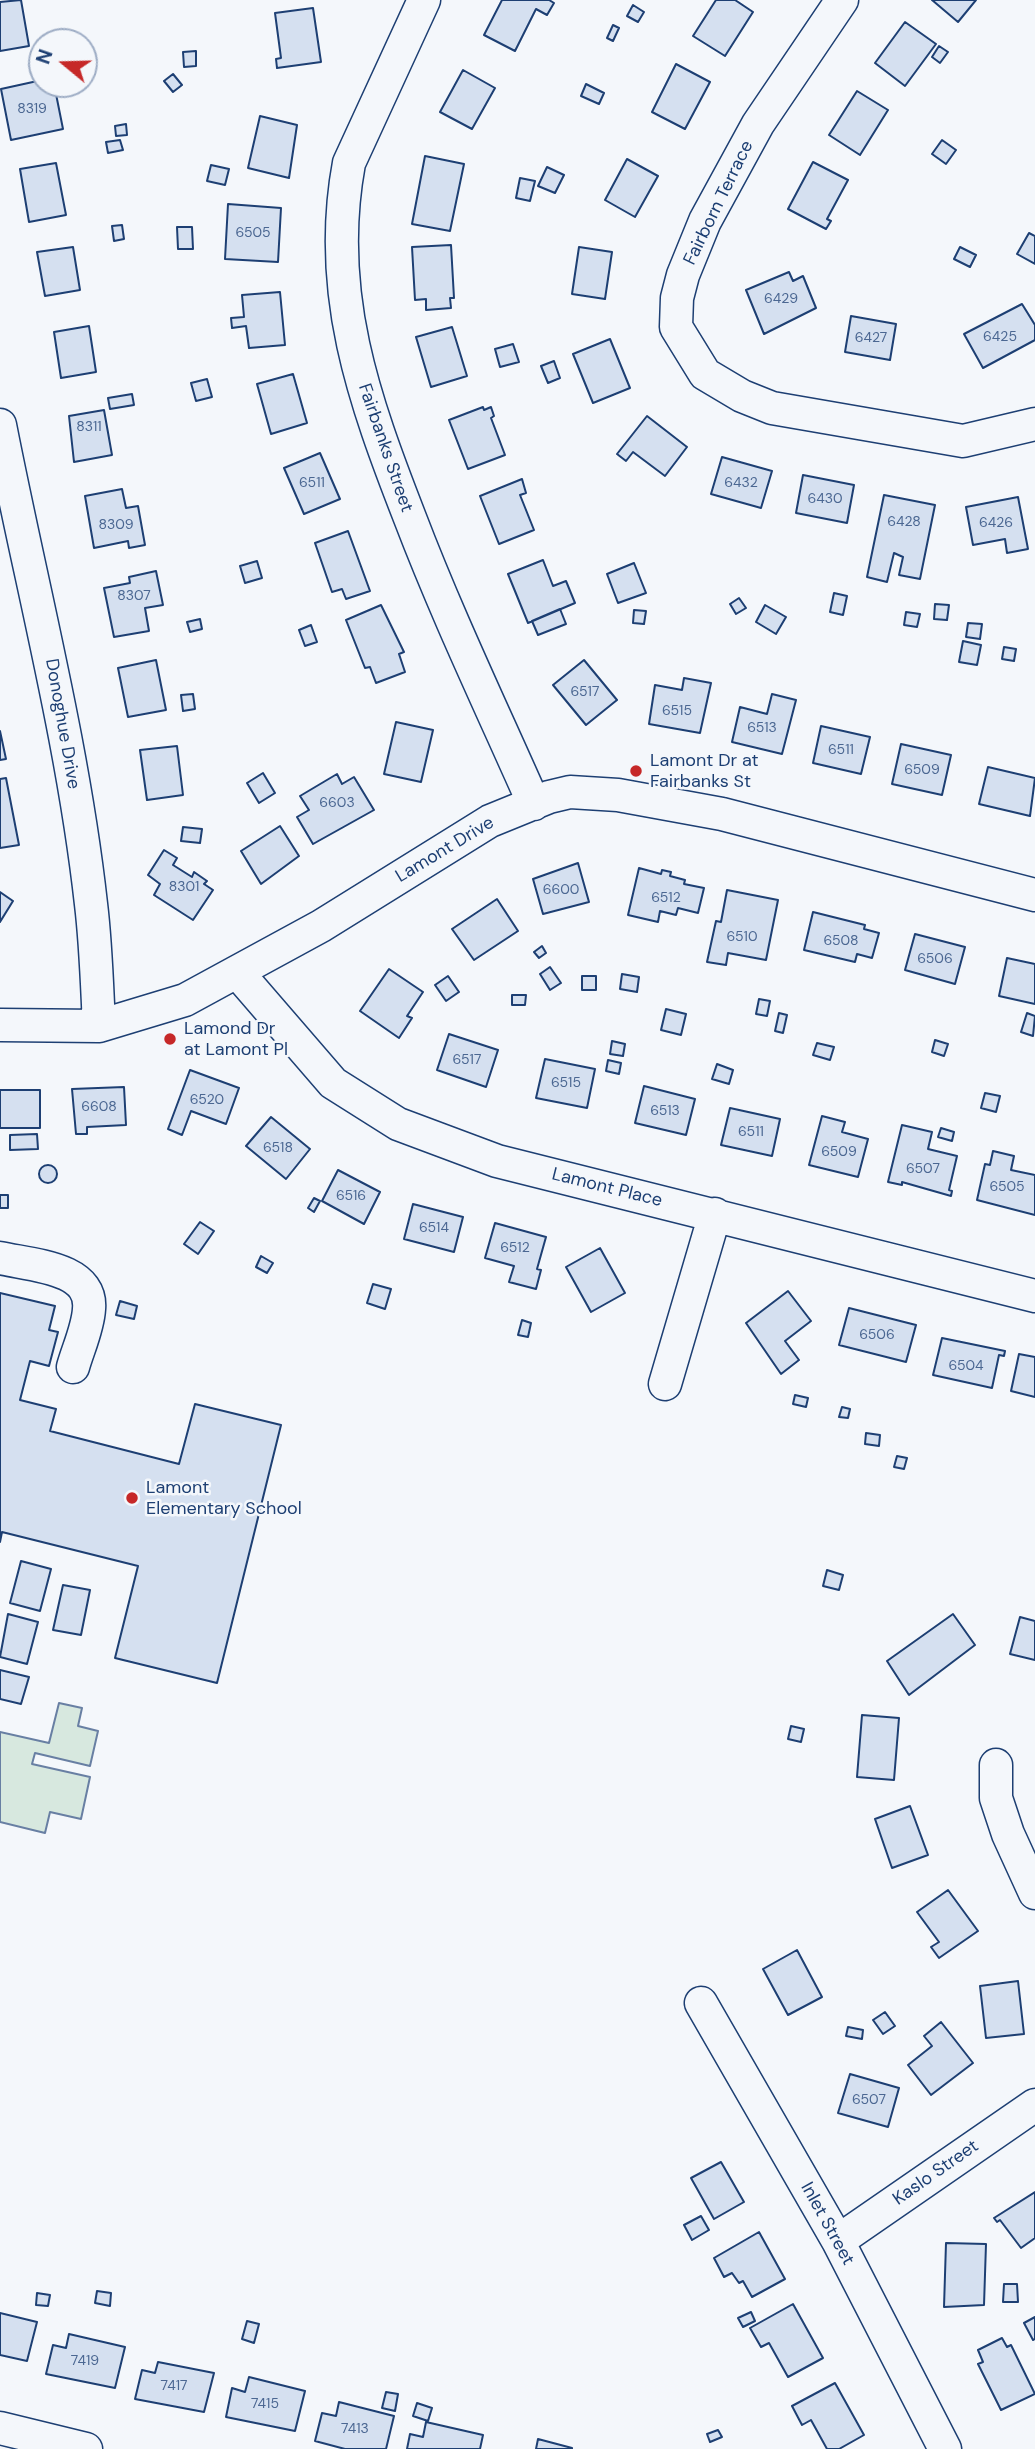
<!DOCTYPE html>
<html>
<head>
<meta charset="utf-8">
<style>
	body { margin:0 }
	#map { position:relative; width:1035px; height:2449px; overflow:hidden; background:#f4f7fb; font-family:"DM Sans",sans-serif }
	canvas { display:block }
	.north { position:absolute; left:28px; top:28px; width:70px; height:70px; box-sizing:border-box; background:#f4f7fb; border:2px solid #9eadc5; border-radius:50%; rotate:289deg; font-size:19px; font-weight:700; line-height:28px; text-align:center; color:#1d3f73 }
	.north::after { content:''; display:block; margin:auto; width:24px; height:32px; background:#c62828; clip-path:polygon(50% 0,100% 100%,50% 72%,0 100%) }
</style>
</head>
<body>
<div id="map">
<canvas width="1035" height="2449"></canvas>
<div class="north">N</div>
</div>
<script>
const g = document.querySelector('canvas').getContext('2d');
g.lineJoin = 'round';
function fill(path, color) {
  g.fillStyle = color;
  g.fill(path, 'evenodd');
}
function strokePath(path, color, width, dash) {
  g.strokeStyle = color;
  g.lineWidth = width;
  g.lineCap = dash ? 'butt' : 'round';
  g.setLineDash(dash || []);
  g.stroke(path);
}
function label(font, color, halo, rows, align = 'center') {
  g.font = font + ' "DM Sans",sans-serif';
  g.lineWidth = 5;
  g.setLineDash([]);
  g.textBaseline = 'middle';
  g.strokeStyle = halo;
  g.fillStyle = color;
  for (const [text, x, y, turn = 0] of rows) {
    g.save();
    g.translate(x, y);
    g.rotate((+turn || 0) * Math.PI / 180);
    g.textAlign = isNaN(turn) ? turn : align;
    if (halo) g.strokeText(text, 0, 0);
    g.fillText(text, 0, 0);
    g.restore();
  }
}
const green = new Path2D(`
	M59,1703L82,1708L78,1726L98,1731L90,1766L35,1753L32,1764L90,1777L81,1819L50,1812L45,1833L0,1822V1732L49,1743Z`);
const building = new Path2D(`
	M21,0L29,46L0,51V2Z
	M502,0H549L554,3L547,15L536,9L515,51L484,35Z
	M716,0H735L753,12L725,56L693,36Z
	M932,0H976L958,22Z
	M633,5L644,12L638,22L627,16Z
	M313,8L321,62L277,68L276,59L281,58L275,13Z
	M905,22L936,44L905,86L875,63Z
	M613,25L619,28L613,41L607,38Z
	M939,46L948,52L940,63L932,57Z
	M196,51V66L184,67L183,52Z
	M676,64L710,82L685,129L652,112Z
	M463,70L495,88L472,129L440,112Z
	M173,74L182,85L173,92L164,81Z
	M42,80V84H54L63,129L11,140L1,89Z
	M586,84L604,93L599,104L581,96Z
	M857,91L888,110L860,155L829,135Z
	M260,116L297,125L289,178L248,168Z
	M126,124L127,135L116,136L115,126Z
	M120,140L123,150L108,153L106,142Z
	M942,140L956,150L946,164L932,154Z
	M425,156L464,164L450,231L412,224Z
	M627,159L658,176L635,217L605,200Z
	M813,162L848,180L827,219L831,221L826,229L788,209Z
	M56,163L66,215L29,222L20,169Z
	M211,165L229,169L225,185L207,181Z
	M547,167L564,175L555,193L538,186Z
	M520,178L535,181L530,201L516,198Z
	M228,204L281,208L278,262L225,259Z
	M122,225L124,239L114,241L112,226Z
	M177,227H192L193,249H178Z
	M1029,233L1035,236V264L1017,254Z
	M451,245L454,298H450L451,308L426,310V299L415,300L412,247Z
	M73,247L80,290L45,296L37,252Z
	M579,247L612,252L605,299L572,294Z
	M960,247L976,255L970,267L954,259Z
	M789,272L793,281L803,276L816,308L764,334L746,290Z
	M280,292L285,345L249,348L246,326L232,328L231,318L244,317L242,295Z
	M1022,304L1035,325V340L983,368L964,334Z
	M851,316L896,324L890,360L845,352Z
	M89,326L96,372L61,378L54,332Z
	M452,327L467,376L431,387L416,337Z
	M610,339L630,388L593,403L573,354Z
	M513,344L519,362L500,367L495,349Z
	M554,361L560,378L548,383L541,366Z
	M293,374L307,423L271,434L257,384Z
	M207,379L212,397L196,401L191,383Z
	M132,394L134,405L110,409L108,398Z
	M483,407L484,410L491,407L494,416L491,418L505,455L468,469L449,420Z
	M104,410L112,455L74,462L69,416Z
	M647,416L687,447L665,476L633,452L626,461L617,454Z
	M320,453L340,499L304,514L284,468Z
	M722,457L772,471L761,508L711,494Z
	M803,475L854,485L847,523L796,513Z
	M522,479L526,493L520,495L534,530L499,544L480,496Z
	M122,489L126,508L138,506L145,545L129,548L128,541L94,548L85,496Z
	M884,495L935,505L920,579L899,575L903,557L894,553L887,582L867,577Z
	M1018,497L1028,549L1007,553L1005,539L973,545L966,507Z
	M348,531L370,591L346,599L342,589L332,592L315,543Z
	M543,560L553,586L566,581L575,603L528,623L508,574Z
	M257,561L262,578L245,583L240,566Z
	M634,563L646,593L618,603L607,574Z
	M156,571L163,605L145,608L149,631L114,637L104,588L130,583L129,577Z
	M834,593L847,596L843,615L830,612Z
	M739,598L746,608L736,614L730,604Z
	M935,604L949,605L947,620L934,619Z
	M381,605L404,652L399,654L405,672L376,683L370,667L365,668L346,620Z
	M765,605L786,617L776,634L756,622Z
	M560,609L566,624L538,635L532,621Z
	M634,610L646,611L644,624L633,623Z
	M906,612L920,614L917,627L904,625Z
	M200,619L202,629L190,632L187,622Z
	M968,623L982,624L980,639L966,637Z
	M311,625L317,642L305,646L299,630Z
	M963,641L981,645L977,665L959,662Z
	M1004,647L1016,649L1014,661L1002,659Z
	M156,660L166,710L128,717L118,668Z
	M584,660L617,700L586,725L553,685Z
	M684,678L711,683L700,733L649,724L655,685L682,690Z
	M193,694L195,709L183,711L181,695Z
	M772,694L796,700L782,754L732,742L740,707L767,714Z
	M396,722L433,730L421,782L384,774Z
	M821,726L870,737L861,774L813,763Z
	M0,731L6,759L0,760Z
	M901,744L951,755L942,795L892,784Z
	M177,746L183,795L147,800L140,750Z
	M988,767L1035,778L1030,816L979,804Z
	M263,773L275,793L259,803L247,783Z
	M337,774L342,784L354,777L374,810L313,844L297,817L309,810L300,796Z
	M6,778L19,845L0,848V779Z
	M280,826L299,856L261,884L241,851Z
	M183,827L202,829L200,843L181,841Z
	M164,850L177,858L173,865L192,877L194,872L207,881L204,884L213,890L193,920L154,895L160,884L148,875Z
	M578,863L589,902L543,914L533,879Z
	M639,868L661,874L662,870L671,872L670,876L685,880L684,884L704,888L698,913L678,908L676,915L660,911L658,922L628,915Z
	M727,890L778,900L766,960L728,953L726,965L707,962L716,921L721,922Z
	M0,892L13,901L0,922Z
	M497,899L518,931L474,960L452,929Z
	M813,912L865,925L864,929L879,933L872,958L857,954L855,962L804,950Z
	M915,934L965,947L955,984L905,970Z
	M542,946L546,953L539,958L534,952Z
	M1007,958L1035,964V1004L999,996Z
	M550,967L561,983L550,990L540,974Z
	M389,969L423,992L407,1016L412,1018L399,1038L360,1011Z
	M622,974L639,977L637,992L620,989Z
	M448,976L459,992L446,1001L435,985Z
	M582,976H596V990H582Z
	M512,995H526L525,1005H512Z
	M759,999L770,1001L767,1016L756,1014Z
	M666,1009L686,1014L681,1035L661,1030Z
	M779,1013L787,1015L783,1033L775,1031Z
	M1027,1013L1035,1016L1033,1036L1021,1032Z
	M449,1034L498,1050L486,1087L437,1070Z
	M935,1040L948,1044L944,1056L932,1052Z
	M612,1041L625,1044L623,1056L610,1054Z
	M817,1043L834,1047L830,1060L813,1055Z
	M545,1059L595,1069L587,1108L536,1098Z
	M608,1060L621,1063L619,1074L606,1071Z
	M717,1064L733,1070L729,1084L712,1079Z
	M190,1070L239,1088L226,1124L191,1111L182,1135L168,1129Z
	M644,1086L695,1099L686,1135L635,1123Z
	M124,1087L126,1125L87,1127V1134H76L72,1089Z
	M0,1090H40V1128H0Z
	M985,1093L1000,1096L996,1112L981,1108Z
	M730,1108L780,1119L772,1156L721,1145Z
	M822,1116L845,1122L842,1132L868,1139L858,1177L809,1165Z
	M271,1117L310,1149L286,1179L246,1146Z
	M902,1125L932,1132L928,1149L957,1156L949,1190L952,1191L951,1196L902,1182V1185L888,1182Z
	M941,1128L954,1132L952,1141L938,1137Z
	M37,1134L38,1149L10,1150V1135Z
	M993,1151L1014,1156L1011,1170L1035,1175V1215L977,1200L985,1164L990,1165Z
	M39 1174a9 9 0 1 1 18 0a9 9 0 1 1-18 0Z
	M338,1170L380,1192L364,1224L322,1201Z
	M0,1195H8V1208H0Z
	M314,1198L320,1201L314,1212L308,1208Z
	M413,1204L463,1217L454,1252L404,1239Z
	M200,1222L214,1231L198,1254L184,1244Z
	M495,1223L546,1237L537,1269L541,1270L536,1289L509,1282L514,1266L485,1258Z
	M600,1248L625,1293L591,1312L566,1267Z
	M261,1256L273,1263L267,1273L256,1267Z
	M373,1284L391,1289L385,1309L367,1303Z
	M788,1291L811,1321L785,1341L799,1360L781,1374L746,1323Z
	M0,1293L55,1306L49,1330L58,1332L49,1366L30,1361L20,1400L56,1409L50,1431L179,1464L195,1404L281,1425L217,1683L115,1658L138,1566L2,1532L0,1542Z
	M120,1301L137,1306L134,1319L116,1315Z
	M849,1308L916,1325L906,1362L839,1345Z
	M522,1320L531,1323L528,1337L518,1335Z
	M942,1338L1005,1351L1004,1356L999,1355L992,1388L933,1375Z
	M1019,1354L1035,1357V1397L1011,1391Z
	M795,1395L808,1398L806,1407L793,1404Z
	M842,1407L850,1409L848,1418L839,1417Z
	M866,1433L880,1435L879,1446L865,1444Z
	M897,1456L907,1458L904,1469L894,1467Z
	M21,1561L51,1569L40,1611L10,1603Z
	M827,1570L843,1575L839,1590L823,1586Z
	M63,1585L90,1590L81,1635L53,1630Z
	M8,1614L38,1622L27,1664L0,1657Z
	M953,1614L975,1645L909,1695L887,1661Z
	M1020,1617L1035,1621V1660L1010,1654Z
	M0,1670L29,1677L21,1704L0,1699Z
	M862,1715L899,1718L894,1780L857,1777Z
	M791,1726L804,1729L801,1742L788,1739Z
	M910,1806L928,1855L892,1868L875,1819Z
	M948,1890L978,1931L939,1958L931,1947L939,1942L917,1912Z
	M797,1950L822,1997L788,2015L763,1969Z
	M1018,1981L1024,2034L986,2038L980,1986Z
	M885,2012L895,2026L883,2034L873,2020Z
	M941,2022L973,2063L931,2095L908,2065L932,2046L924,2036Z
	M848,2027L863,2030L862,2039L846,2036Z
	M850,2074L899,2088L888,2127L838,2113Z
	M721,2162L744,2202L714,2219L691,2178Z
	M1035,2192V2238L1021,2248L1000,2220L997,2222L994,2218Z
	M701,2216L709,2230L692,2240L684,2225Z
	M759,2232L785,2279L752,2297L743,2281L739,2283L732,2273L724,2277L714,2258Z
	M946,2243L986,2244L984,2305L944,2307Z
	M1004,2284H1017L1018,2302H1003Z
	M97,2291L111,2293L110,2306L95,2303Z
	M37,2293L50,2295L48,2306L36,2305Z
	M793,2304L823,2358L788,2377L769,2343L761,2347L750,2328Z
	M751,2312L755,2321L743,2327L738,2318Z
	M0,2313L37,2322L27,2361L0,2355Z
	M1035,2317V2339L1033,2340L1024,2323Z
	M247,2321L259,2324L254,2343L242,2339Z
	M69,2334L125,2347L115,2388L46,2374L53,2345L66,2348Z
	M1002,2338L1007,2347L1011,2345L1035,2394L1001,2410L978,2364L983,2362L978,2350Z
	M158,2362L214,2373L204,2412L135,2399L142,2370L155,2373Z
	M249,2377L305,2391L295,2431L226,2417L232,2388L245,2392Z
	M835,2383L864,2435L839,2449H827L811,2420L802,2425L792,2406Z
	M386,2392L398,2394L395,2411L382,2408Z
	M339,2402L394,2416L386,2449H345L315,2441L322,2413L336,2416Z
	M417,2403L432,2408L428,2421L413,2416Z
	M426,2422L483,2435L480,2449H407L410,2434L423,2437Z
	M718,2430L722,2437L710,2442L707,2434Z
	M538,2439L572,2448V2449H536Z`);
const minor = new Path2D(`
	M424,0L349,163C325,292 364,400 410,518C447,615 492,709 534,804
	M842,0L758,124L705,221L683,275L677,298L676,327L705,374L742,396L772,408L963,441L1035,424
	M0,425C31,584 73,742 91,904C96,945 97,986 99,1026
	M238,973L333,1083L398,1124L497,1161L1035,1296
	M0,1025L99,1026L185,1000L321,926L490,821L549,797L570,792L618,795L722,814L1035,895
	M0,1258C30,1265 93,1267 89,1309C88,1328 78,1349 73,1367
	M665,1384L715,1214
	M996,1765V1798L1008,1834L1035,1893
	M701,2003L838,2241L945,2449
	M838,2241L1035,2105
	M0,2428L86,2449`);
const markers = [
	[636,771,7,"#c62828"],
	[170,1039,7,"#c62828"],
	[132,1498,7,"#c62828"]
];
const numberNames = [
	["8319",32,109],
	["6505",253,233],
	["6429",781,299],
	["6425",1000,337],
	["6427",871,338],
	["8311",89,427],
	["6511",312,483],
	["6432",741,483],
	["6430",825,499],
	["6428",904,522],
	["6426",996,523],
	["8309",116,525],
	["8307",134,596],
	["6517",585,692],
	["6515",677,711],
	["6513",762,728],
	["6511",841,750],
	["6509",922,770],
	["6603",337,803],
	["8301",184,887],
	["6600",561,890],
	["6512",666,898],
	["6510",742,937],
	["6508",841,941],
	["6506",935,959],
	["6517",467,1060],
	["6515",566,1083],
	["6520",207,1100],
	["6608",99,1107],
	["6513",665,1111],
	["6511",751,1132],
	["6518",278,1148],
	["6509",839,1152],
	["6507",923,1169],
	["6505",1007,1187],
	["6516",351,1196],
	["6514",434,1228],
	["6512",515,1248],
	["6506",877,1335],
	["6504",966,1366],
	["6507",869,2100],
	["7419",85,2361],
	["7417",174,2386],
	["7415",265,2404],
	["7413",355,2429]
];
const streetNames = [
	["Fairborn Terrace",719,203,-64],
	["Fairbanks Street",385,448,71],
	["Donoghue Drive",62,724,80],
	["Lamont Drive",445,850,-31],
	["Lamont Place",607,1188,14],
	["Kaslo Street",936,2173,-35],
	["Inlet Street",827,2224,61]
];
const poiNames = [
	["Lamont Dr at",650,761],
	["Fairbanks St",650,782],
	["Lamond Dr",184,1029],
	["at Lamont Pl",184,1050],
	["Lamont",146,1488],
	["Elementary School",146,1509]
];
fill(green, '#d7e8df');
strokePath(green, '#687fa3', 2);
fill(building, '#d5e0f0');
strokePath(building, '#1d3f73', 2);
strokePath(minor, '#1d3f73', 35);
strokePath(minor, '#f4f7fb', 32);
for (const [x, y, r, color] of markers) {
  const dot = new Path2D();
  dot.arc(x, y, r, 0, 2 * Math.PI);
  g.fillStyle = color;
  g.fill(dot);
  strokePath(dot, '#f4f7fb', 2.5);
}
label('14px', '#4b6792', null, numberNames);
label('18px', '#1d3f73', '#f4f7fb', streetNames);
label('18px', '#1d3f73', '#f4f7fb', poiNames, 'left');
</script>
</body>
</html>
